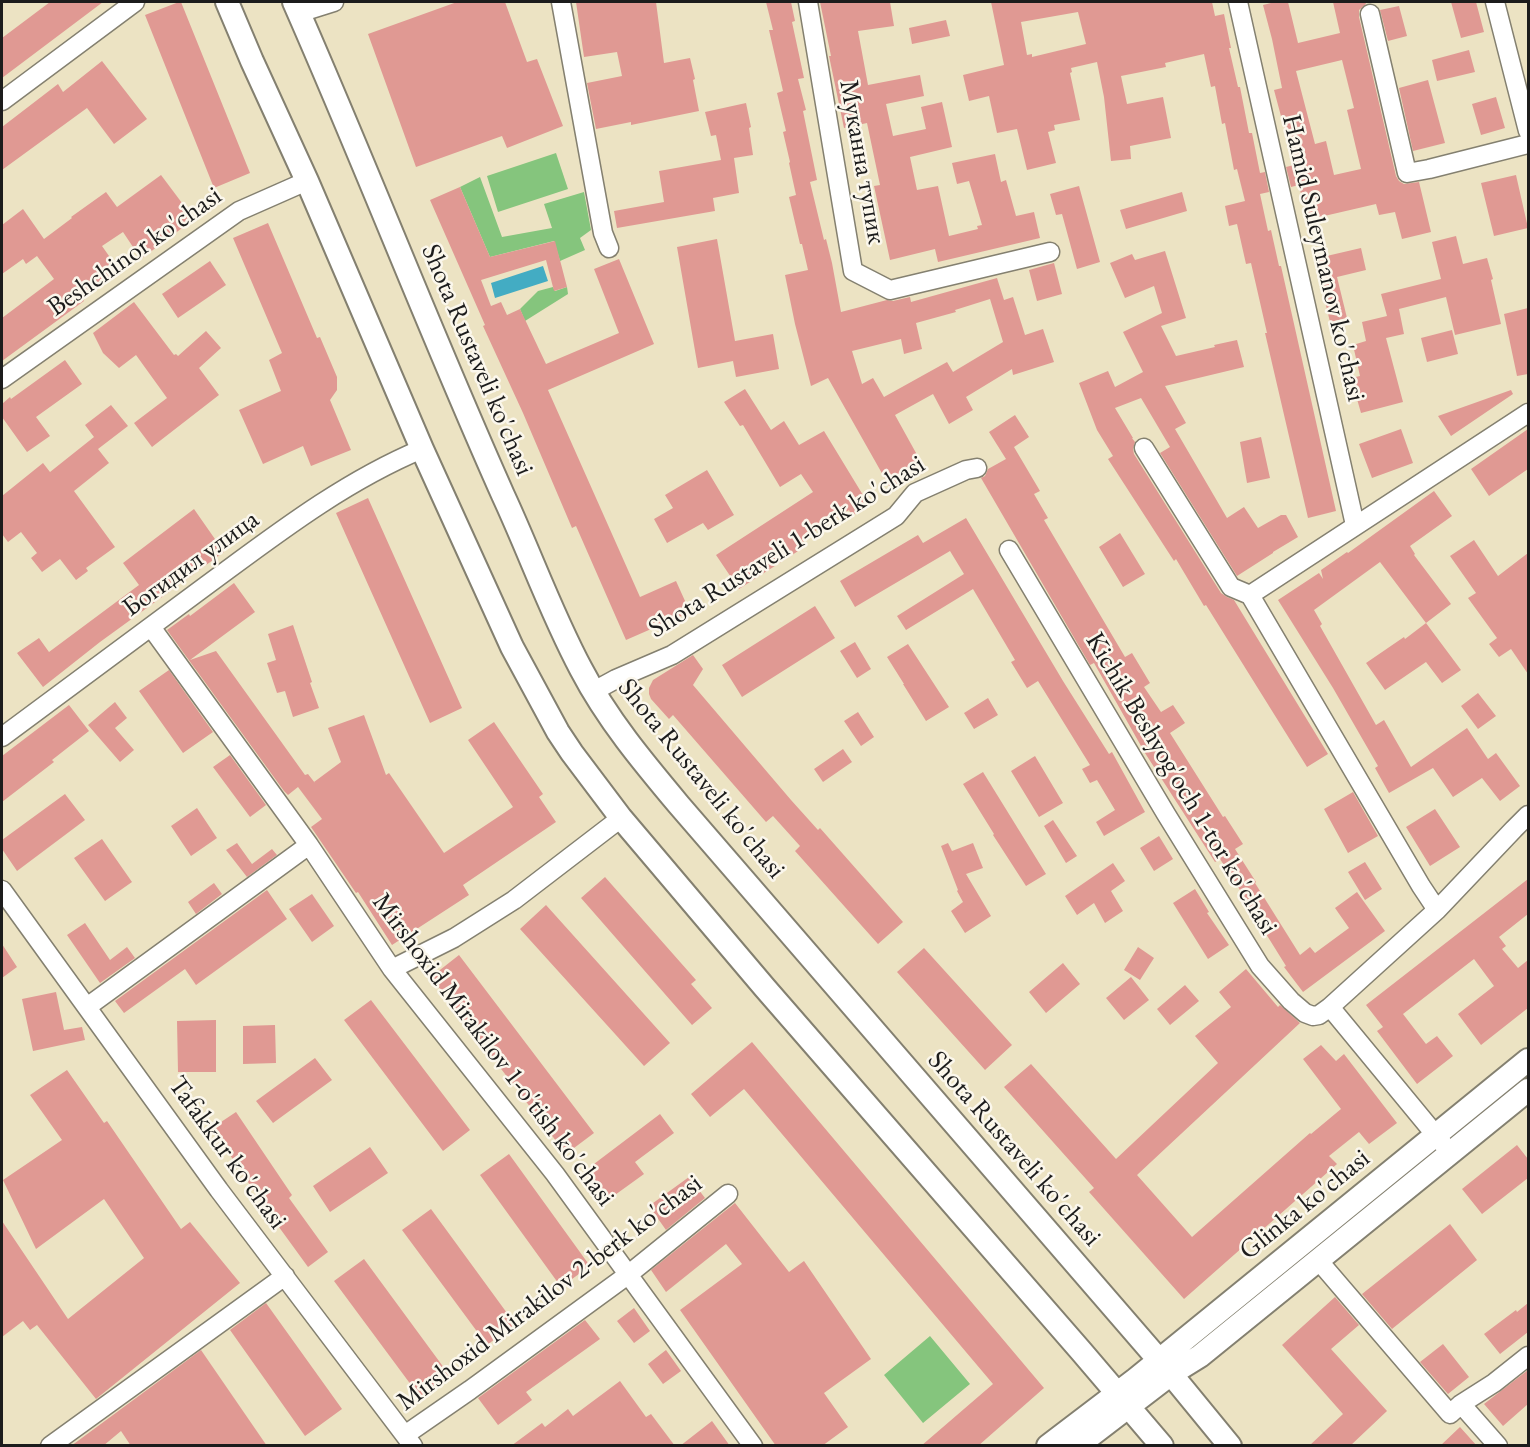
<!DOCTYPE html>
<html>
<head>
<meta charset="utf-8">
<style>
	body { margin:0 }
	#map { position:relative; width:1530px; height:1447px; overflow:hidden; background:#ece3c3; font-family:"EB Garamond",serif }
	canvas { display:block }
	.frame { position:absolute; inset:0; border:3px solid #1c1c1c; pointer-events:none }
</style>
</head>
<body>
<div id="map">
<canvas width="1530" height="1447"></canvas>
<div class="frame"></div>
</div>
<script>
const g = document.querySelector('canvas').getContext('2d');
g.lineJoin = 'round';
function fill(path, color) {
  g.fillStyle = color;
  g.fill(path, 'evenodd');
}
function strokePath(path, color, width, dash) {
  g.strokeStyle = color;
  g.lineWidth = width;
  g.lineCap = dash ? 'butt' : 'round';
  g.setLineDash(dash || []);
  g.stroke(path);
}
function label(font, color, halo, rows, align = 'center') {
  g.font = font + ' "EB Garamond",serif';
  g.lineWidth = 5;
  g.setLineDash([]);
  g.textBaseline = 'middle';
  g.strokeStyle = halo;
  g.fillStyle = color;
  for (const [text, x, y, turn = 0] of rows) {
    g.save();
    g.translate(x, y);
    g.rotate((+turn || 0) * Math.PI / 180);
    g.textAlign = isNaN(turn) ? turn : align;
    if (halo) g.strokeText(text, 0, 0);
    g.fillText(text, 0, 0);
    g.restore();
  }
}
const green = new Path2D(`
	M556,153L568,189L498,212L487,176Z
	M480,177L502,237L552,228L544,204L584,192L591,230L580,238L585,250L560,261L554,241L490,257L460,187Z
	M553,287L555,291L567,287L568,294L525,321L520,309L538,291Z
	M930,1336L970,1384L923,1423L884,1375Z`);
const water = new Path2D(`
	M543,266L548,281L495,298L491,283Z`);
const building = new Path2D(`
	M50,2H103L2,78V38Z
	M179,2H181L250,173L214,188L145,15Z
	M457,2H505L527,62L537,59L563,126L507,148L502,136L416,167L368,34Z
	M576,2H656L664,63L690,58L695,79L693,80L699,111L631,125V122L596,129L587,83L622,76L617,52L584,57Z
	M766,2H791L795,21L792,22L804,78L798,79L806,110L803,111L817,180L810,182L824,240L826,239L832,263L841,312L887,300L893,301L910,297L911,302L997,278L1004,300L1013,297L1025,335L1043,329L1054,362L1013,375L1012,369L966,397L973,410L949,424L933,394L895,415L926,471L892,491L828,378L811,386L795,324L785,275L808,270L802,244H800L789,197L796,195L789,163L790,162L783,132L786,131L777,93L783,91L769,30H773ZM990,299L1003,342L953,372L947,362L884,397L873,378L862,384L852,351L901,339L904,354L922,349L916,323L956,312L955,310Z
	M820,2H890L894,26L858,31L868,85L920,75L924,96L886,104L893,136L926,129L921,107L942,102L952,147L910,157L917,190L938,186L949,236L978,229L977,226L982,225L969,181L957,184L952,163L995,154L1001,182L1006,180L1016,216L1034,212L1040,238L938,262L935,249L890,260L874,186L880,185L867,123L844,128L829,56H831Z
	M991,2H1212L1215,16L1224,14L1231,48H1229L1238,87H1240L1249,133H1252L1260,173L1265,172L1269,192L1260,194L1268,231L1271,230L1279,266H1281L1336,511L1308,518L1265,333H1267L1251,263L1246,264L1237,224L1229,226L1225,206L1245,201L1237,169L1234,170L1225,123L1222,124L1215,86L1211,87L1204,54L1165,63L1166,67L1121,76L1127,104L1163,97L1171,138L1130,146L1131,159L1111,161L1104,97L1097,62L1071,68L1072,72L1070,73L1080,120L1054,125L1055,130L1048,132L1056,163L1027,170L1017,129L997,133L989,96L969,101L963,75L1004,65ZM1078,12L1086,44L1032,57V54L1027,55L1021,22Z
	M1275,2H1288L1298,43L1340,33L1333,2H1365L1366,4L1359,10V17L1396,176L1399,181L1404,184L1419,182L1431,232L1402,239L1395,212L1379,215L1376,204L1307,220L1299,185L1291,187L1286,167L1294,165L1274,90L1282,88L1272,39L1263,5ZM1342,60L1354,108L1347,110L1361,169L1334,175L1326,141L1315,144L1296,71Z
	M1451,2H1476L1484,32L1461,38Z
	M1399,6L1407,36L1388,41L1380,10Z
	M946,20L950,36L912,44L909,28Z
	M1469,50L1475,72L1437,81L1432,60Z
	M102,61L147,119L114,144L87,108L2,170V127L58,84L63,92Z
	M1428,80L1445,143L1413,151L1399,88Z
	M1496,97L1505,128L1481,135L1472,104Z
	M746,103L751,127L749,128L753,155L734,158L739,193L713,198L715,211L617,228L614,211L664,202L659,171L721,160L716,135L711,136L705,112Z
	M161,175L194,219L141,259L123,232L102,246L121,273L108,282L105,277L80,295L84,301L2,361V318L54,279L37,256L26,264L23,259L2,274V225L23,209L44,239L72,218L71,217L106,192L117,207Z
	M1516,175L1528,228L1494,236L1481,183Z
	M1079,186L1100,262L1077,269L1062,214L1056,215L1050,194Z
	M460,187L490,257L555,241L567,287L554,291L546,260L481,280L491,306L501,302L507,315L520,309L546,364L619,333L594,269L619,259L654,344L548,390L640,597L676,581L690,612L626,640L576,526L572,528L523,413L483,326L485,325L430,200Z
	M1182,192L1187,211L1126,229L1120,210Z
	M268,223L317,338L320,337L337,377V390L330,400L351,450L311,466L303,446L263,464L239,410L281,391L269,360L282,353L233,238Z
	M1456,236L1463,264L1487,258L1493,279L1491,280L1501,324L1455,335L1446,297L1399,309L1404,334L1386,338L1403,402L1361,413L1351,378L1360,376L1353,345L1366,341L1362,322L1387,316L1381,294L1441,279L1432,242Z
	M717,239L735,341L773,334L779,369L736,377L733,361L698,368L677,247Z
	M1361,248L1366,270L1337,277L1347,318L1330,322L1321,285L1323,284L1318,258Z
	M1165,251L1186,318L1161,326L1176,356L1215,347L1214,345L1237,340L1244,367L1165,386L1186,423L1175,429L1227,518L1244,507L1258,528L1281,515H1286L1298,537L1273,552V553L1237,576L1160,453L1170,447L1144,403L1141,398L1115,408L1133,438H1132L1135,442L1133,449L1134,454L1221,593L1227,597L1234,600L1328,754L1307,767L1206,605L1204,606L1176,559L1174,561L1108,459L1113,456L1097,430L1079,383L1108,371L1115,387L1143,372L1123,332L1162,313L1154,286L1125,298L1110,263L1132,254L1135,260Z
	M210,261L226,285L178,318L162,294Z
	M1054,263L1062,294L1037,301L1029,270Z
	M134,302L174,355L176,354L178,356L206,331L221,348L199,368L219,395L152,447L134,423L167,398L136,355L119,368L103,353L93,333Z
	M1528,308V374L1517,376L1504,314Z
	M1452,330L1458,354L1427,362L1421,338Z
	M65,360L82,384L36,417L50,436L27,452L2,417V404L10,397L11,399Z
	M745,389L771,430L784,421L799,445L824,431L869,505L852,516L849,510L802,539L806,546L739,589L716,555L813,492L801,474L780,487L743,425L740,426L724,402Z
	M1511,390L1513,394L1451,436L1438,416Z
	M111,405L128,426L98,449L109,463L74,491L115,547L86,568L88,571L76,580L60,559L42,572L31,558L37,553L21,532L8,542L2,534V496L43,463L50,472L94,437L85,425Z
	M1015,415L1029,437L1014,447L1040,491L1034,494L1048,518L1044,520L1125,657L1132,653L1150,683L1144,687L1161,712L1173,705L1185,723L1170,733L1223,817L1225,816L1243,844L1235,849L1256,882L1255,883L1300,955L1310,947L1315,953L1349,928L1335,908L1357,892L1385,931L1303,992L1284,967L1286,966L1248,905L1249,904L1220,859L1215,862L1145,753L1094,663L1090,665L981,478L985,476L988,469L1006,459L989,432Z
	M1401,429L1413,463L1372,478L1359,444Z
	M1528,429V469L1489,496L1471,469Z
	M1261,437L1270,478L1247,483L1240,442Z
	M707,470L734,515L708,530L703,523L667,543L654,519L673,508L665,495Z
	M1434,491L1452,516L1410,546L1415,554L1414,555L1451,604L1426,623L1380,562L1314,610L1322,624L1320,626L1376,725L1384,720L1411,767L1467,728L1488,759L1496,753L1520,786L1500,801L1482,778L1453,797L1433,768L1389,793L1375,768L1378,766L1333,688L1278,600L1319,573L1323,579L1321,570L1347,552L1348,553Z
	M368,498L462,708L430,723L336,513Z
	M194,509L224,552L100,642L43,687L17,653L39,638L49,652L139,585L123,563Z
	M966,518L1063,681L1109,754L1112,752L1145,812L1104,836L1096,822L1115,810L1097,780L1090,783L1082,769L1090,765L1038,681L1027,688L1011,662L1015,660L973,589L906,630L897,616L964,574L950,551L855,607L840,581L918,535L923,543Z
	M1120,533L1145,574L1123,587L1099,547Z
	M1474,540L1498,576L1528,553V674L1511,649L1499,657L1489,644L1497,638L1468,598L1476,593L1450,556Z
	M234,583L255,612L190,660L216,651L305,775L308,774L315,783L314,782L341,762L328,728L364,715L386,775L389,773L444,853L513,807L468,740L494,722L543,794L539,797L556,822L463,885L469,895L392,945L358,892L356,893L311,827L322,819L298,787L288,795L284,791L167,630L189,614L190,616Z
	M815,606L835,638L742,697L722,665Z
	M1426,623L1461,670L1442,683L1426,662L1385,690L1366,663L1404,637L1405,639Z
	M293,625L312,682L310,683L319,708L293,717L285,691L277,693L267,663L276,660L268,634Z
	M855,642L871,669L857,678L840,651Z
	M908,644L949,707L926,721L903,684H904L887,657Z
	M693,655L703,669L693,685L791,800L818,830L820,828L903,922L878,944L795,851L800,846L773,816L766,822L673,715L669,719L651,699L649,694V688L653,680Z
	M169,670L213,732L183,753L139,691Z
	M1478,693L1496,716L1478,729L1461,706Z
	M988,698L998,715L974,729L964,713Z
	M115,702L127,718L115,728L134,750L120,762L88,725Z
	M69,705L89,731L52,760L54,762L2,802V756Z
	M858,712L874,737L861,746L844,721Z
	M843,749L852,762L823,782L814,769Z
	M230,755L266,805L250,817L213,767Z
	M1035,756L1063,803L1039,817L1011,771Z
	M983,772L1046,874L1026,886L993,835L994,834L963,784Z
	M1353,792L1378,836L1348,853L1324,809Z
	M65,794L85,820L17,871L2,849V840Z
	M197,808L217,838L191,856L171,826Z
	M1435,809L1460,847L1430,866L1406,827Z
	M1053,820L1077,856L1066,863L1044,826Z
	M1159,836L1173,859L1154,871L1140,848Z
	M102,839L132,882L105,901L74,858Z
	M237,843L252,864L272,849L277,855L247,877L226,850Z
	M948,843L952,851L973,843L983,868L966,874L991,916L965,933L951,911L963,902L957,891L958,890L941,846Z
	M1365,862L1382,889L1365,900L1348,872Z
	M1113,863L1125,881L1111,891L1123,911L1105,923L1094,903L1077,915L1065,896Z
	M605,877L696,980L691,984L712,1008L692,1025L581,898Z
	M1528,879V914L1499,937L1506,946L1502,949L1518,968L1528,960V1008L1481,1045L1458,1014L1494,986L1474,959L1403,1014L1426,1044L1437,1036L1453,1056L1417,1084L1377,1031L1383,1027L1366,1005Z
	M214,883L222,894L196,914L188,902Z
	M1195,889L1209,912L1207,913L1229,945L1208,959L1173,903Z
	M267,890L287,919L196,985L185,969L124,1013L115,1001Z
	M312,894L334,926L312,942L289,909Z
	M546,905L670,1043L644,1066L520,929Z
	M85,923L110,960L127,947L135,958L100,983L67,935Z
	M2,944L17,967L2,978Z
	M1138,947L1154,958L1140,980L1124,970Z
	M924,948L1012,1045L985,1070L897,972Z
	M459,955L594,1133L566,1154L431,977Z
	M1063,963L1080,984L1046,1013L1029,992Z
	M1246,969L1278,1007L1280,1005L1300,1023L1137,1175L1192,1237L1310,1133L1311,1134L1341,1109L1303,1059L1321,1045L1336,1061L1344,1054L1397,1123L1369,1144L1359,1132L1329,1156L1337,1164L1184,1299L1089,1192L1094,1188L1004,1087L1031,1064L1116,1159L1218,1063L1195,1036L1231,1007L1219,992Z
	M1131,977L1149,1000L1124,1020L1106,998Z
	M1185,985L1199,1001L1170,1025L1157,1009Z
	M56,992L64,1030L82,1027L85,1040L33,1051L22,999Z
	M371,1000L470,1130L443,1151L344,1020Z
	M216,1020V1072H178L177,1021Z
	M275,1025L276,1063L243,1064V1026Z
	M752,1042L1044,1388L978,1446H921L993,1384L744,1089L710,1117L691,1094Z
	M315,1058L332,1080L273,1123L256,1101Z
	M67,1070L104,1123L107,1121L181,1229L190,1222L240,1283L96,1399L37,1325L30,1330L23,1321L2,1337V1221L68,1319L144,1258L104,1199L36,1249L3,1180L62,1140L30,1095Z
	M236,1112L292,1195L289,1198L328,1252L308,1267L268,1212L212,1128Z
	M660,1114L674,1133L635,1162L644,1174L608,1200L586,1170Z
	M1517,1145L1528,1159V1178L1482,1214L1462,1189Z
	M370,1147L388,1173L330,1212L313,1186Z
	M509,1154L590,1266L561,1287L480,1175Z
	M689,1177L705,1198L666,1230L649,1206Z
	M735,1203L789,1272L804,1261L871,1359L824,1393L848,1427L822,1446H776L680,1310L742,1264L726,1244L666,1292L651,1270Z
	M431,1209L515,1324L487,1345L402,1230Z
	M1450,1224L1477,1260L1392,1329L1362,1294Z
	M364,1259L450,1376L420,1397L334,1281Z
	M1335,1297L1359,1325L1331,1349L1387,1411L1350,1446H1309L1343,1414L1282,1345Z
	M266,1303L342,1409L305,1436L230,1330Z
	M1528,1303V1332L1500,1354L1484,1334L1516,1310L1517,1312Z
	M634,1308L650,1331L634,1343L617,1321Z
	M585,1320L600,1339L526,1392L532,1400L498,1425L478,1398Z
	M1443,1344L1469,1377L1448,1394L1420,1362Z
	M201,1350L267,1446H131L121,1431L103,1446H71Z
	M666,1350L681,1371L663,1384L648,1364Z
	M1528,1370V1404L1503,1426L1484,1404Z
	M620,1381L646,1417L651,1414L675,1446H511L542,1423L545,1427L568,1409L573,1416Z
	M712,1421L730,1446H680Z
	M1460,1427L1477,1446H1440Z`);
const minor = new Path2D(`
	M561,2L603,233L609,248
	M808,2L853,271L890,290L1050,252
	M1238,2L1355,525
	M1495,2L1528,131
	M299,13L334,2
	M1370,14L1407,173L1429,169L1528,144
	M2,101L135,2
	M2,379L239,211L307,181
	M1144,448L1231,587L1250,595L1421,886L1437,910
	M1009,550L1166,814L1260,966L1291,1001L1305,1013L1313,1016L1319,1015L1330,1007
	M1250,595L1528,413
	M151,627L309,845L392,969L555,1174L753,1446
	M594,691L616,679L672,655L896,516L915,493L966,470L977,468
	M2,737C70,687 138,636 207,585C275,535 343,482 422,449
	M2,890L219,1190L413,1446
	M392,969L454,938L514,900L621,818
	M87,1007L309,845
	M1443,1144L1330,1007L1437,910L1514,829L1528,815
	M1318,1260L1450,1414L1461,1404L1494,1383L1528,1356
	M1461,1404L1498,1446
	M405,1435L470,1390L629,1274L728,1194
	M50,1446L285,1276`);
const major = new Path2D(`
	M227,2L252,61L307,181L422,449L512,647L558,732L572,753L621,818L765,988L1081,1351L1162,1446
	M294,2C366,165 430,332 503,495C530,553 551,613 581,669C607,719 643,762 679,805L1171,1374L1230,1446
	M1048,1446L1136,1379L1528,1060
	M1077,1446L1171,1374L1200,1356L1528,1090`);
const streetNames = [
	["Муканна тупик",862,162,80],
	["Beshchinor ko'chasi",135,252,-35],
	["Hamid Suleymanov ko'chasi",1323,258,77],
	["Shota Rustaveli ko'chasi",477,360,67],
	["Shota Rustaveli 1-berk ko'chasi",787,547,-32],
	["Богидил улица",191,564,-36],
	["Shota Rustaveli ko'chasi",701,779,51],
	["Kichik Beshyog'och 1-tor ko'chasi",1181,784,59],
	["Mirshoxid Mirakilov 1-o'tish ko'chasi",493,1050,53],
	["Shota Rustaveli ko'chasi",1014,1149,49],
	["Tafakkur ko'chasi",227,1153,54],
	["Glinka ko'chasi",1305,1205,-39],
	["Mirshoxid Mirakilov 2-berk ko'chasi",550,1293,-37]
];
fill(green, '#85c57d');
fill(water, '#43acc3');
fill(building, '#e09993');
strokePath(minor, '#848070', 21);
strokePath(major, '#848070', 26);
strokePath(minor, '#fff', 18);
strokePath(major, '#fff', 22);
label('27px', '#1c1c1c', '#fbf7ec', streetNames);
</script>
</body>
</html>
